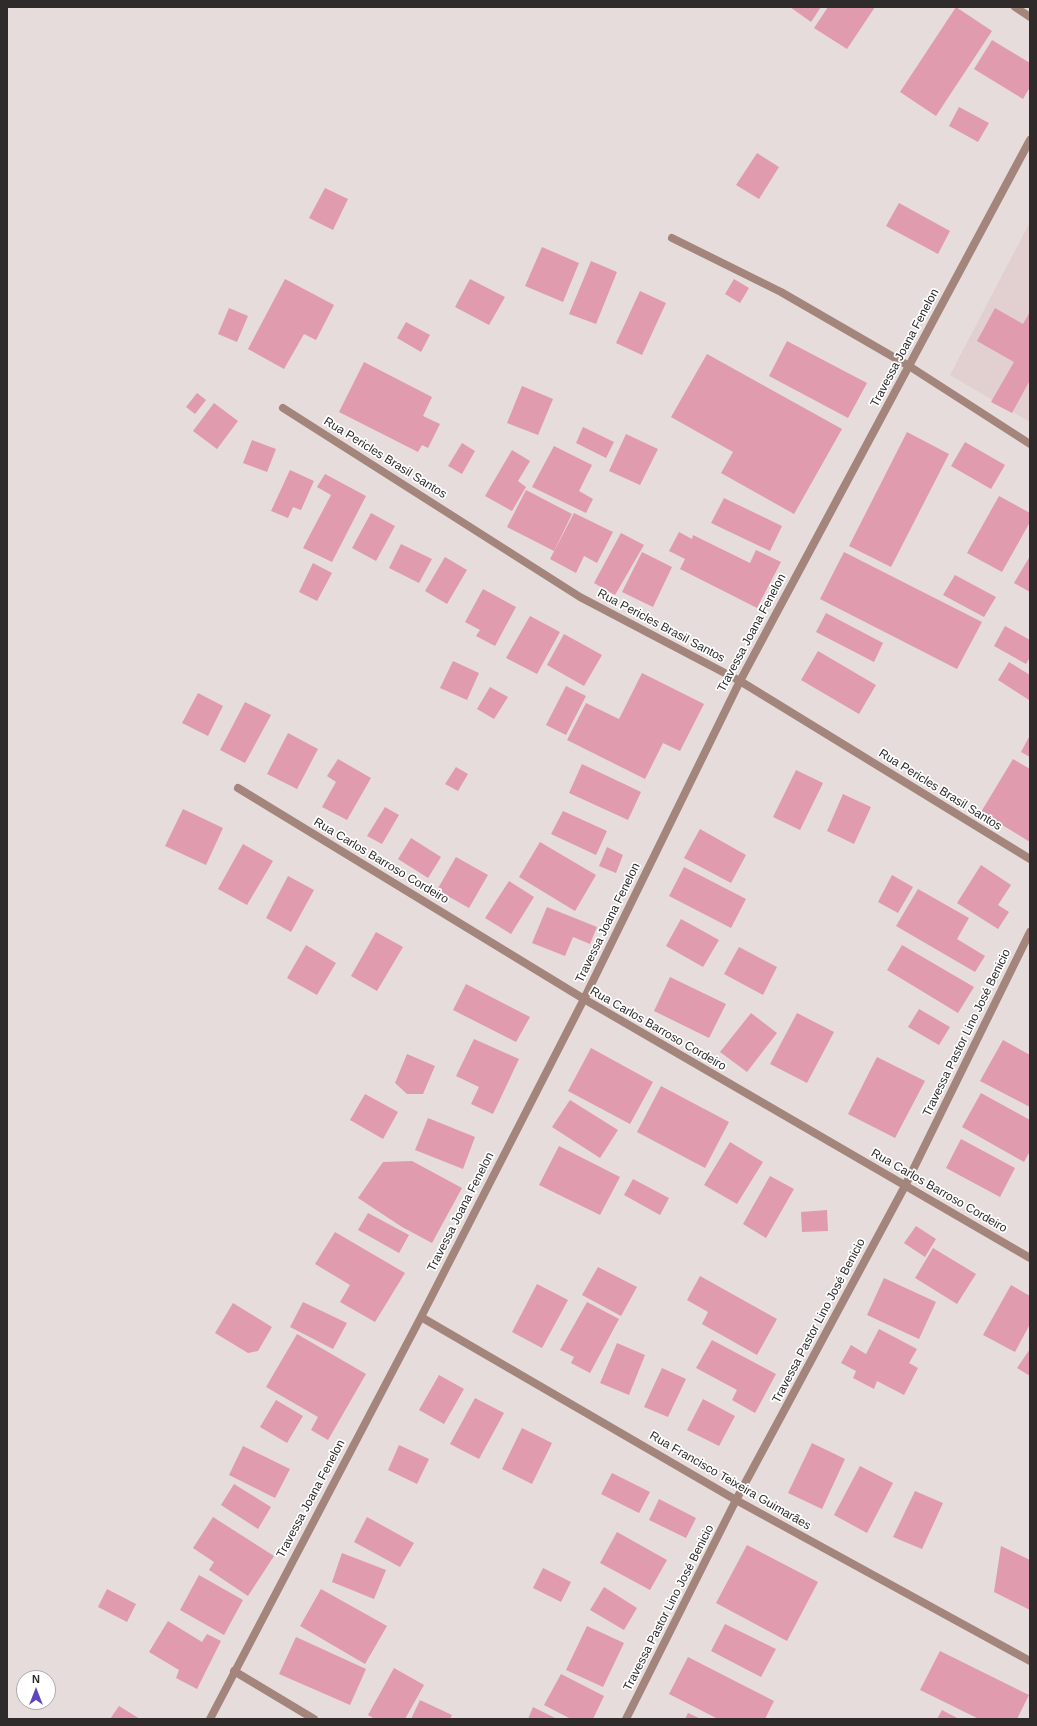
<!DOCTYPE html>
<html>
<head>
<meta charset="utf-8">
<style>
	body { margin:0 }
	#map { position:relative; width:1037px; height:1726px; overflow:hidden; background:#e6dcdc; font-family:Helvetica,sans-serif }
	canvas { display:block }
	.frame { position:absolute; inset:0; border:8px solid #2f2b2b; pointer-events:none }
	.north { position:absolute; left:16px; top:1670px; width:40px; height:40px; box-sizing:border-box; background:#fff; border:1px solid #acaaaa; border-radius:50%; rotate:0deg; font-size:11px; font-weight:700; line-height:16px; text-align:center; color:#2f2b2b }
	.north::after { content:''; display:block; margin:auto; width:14px; height:18px; background:#5d46bf; clip-path:polygon(50% 0,100% 100%,50% 72%,0 100%) }
</style>
</head>
<body>
<div id="map">
<canvas width="1037" height="1726"></canvas>
<div class="frame"></div>
<div class="north">N</div>
</div>
<script>
const g = document.querySelector('canvas').getContext('2d');
g.lineJoin = 'round';
function fill(path, color) {
  g.fillStyle = color;
  g.fill(path, 'evenodd');
}
function strokePath(path, color, width, dash) {
  g.strokeStyle = color;
  g.lineWidth = width;
  g.lineCap = dash ? 'butt' : 'round';
  g.setLineDash(dash || []);
  g.stroke(path);
}
function label(font, color, halo, rows, align = 'center') {
  g.font = font + ' Helvetica,sans-serif';
  g.lineWidth = 3.5;
  g.setLineDash([]);
  g.textBaseline = 'middle';
  g.strokeStyle = halo;
  g.fillStyle = color;
  for (const [text, x, y, turn = 0] of rows) {
    g.save();
    g.translate(x, y);
    g.rotate((+turn || 0) * Math.PI / 180);
    g.textAlign = isNaN(turn) ? turn : align;
    if (halo) g.strokeText(text, 0, 0);
    g.fillText(text, 0, 0);
    g.restore();
  }
}
const built = new Path2D(`
	M1030,222V422L950,375Z`);
const building = new Path2D(`
	M790,7H821L811,22Z
	M828,7H875L847,49L814,28Z
	M956,7L992,31L936,116L900,92Z
	M992,40L1030,63V87L1023,99L974,69Z
	M959,107L989,123L978,142L949,126Z
	M757,153L779,167L759,199L736,185Z
	M325,188L348,199L333,230L309,218Z
	M899,203L950,231L938,254L886,226Z
	M542,247L579,263L563,302L525,286Z
	M591,261L617,272L596,324L569,314Z
	M285,279L334,305L316,340L304,334L284,369L248,349Z
	M470,279L505,297L489,325L455,307Z
	M734,279L749,288L740,303L725,294Z
	M640,291L666,303L642,355L616,343Z
	M229,308L248,316L237,342L218,334Z
	M995,308L1023,324L1030,312V380L1012,413L991,402L1014,362L977,341Z
	M406,322L430,335L421,352L397,338Z
	M787,341L867,383L848,418L769,376Z
	M707,354L842,429L794,514L721,473L733,452L671,417Z
	M364,362L432,397L423,416L440,424L428,448L422,445L418,452L339,412Z
	M522,386L553,399L538,435L507,423Z
	M197,393L206,400L195,414L186,407Z
	M214,403L238,421L217,449L193,431Z
	M583,427L614,442L606,458L576,443Z
	M907,432L949,454L891,567L849,546Z
	M626,434L658,449L640,485L609,471Z
	M252,440L276,449L267,472L243,463Z
	M965,442L1005,465L991,489L951,466Z
	M462,443L475,451L462,474L448,466Z
	M554,446L592,465L579,491L593,499L586,513L532,487Z
	M512,450L530,461L518,481L526,487L512,511L485,496Z
	M290,470L314,481L301,510L293,507L288,518L271,511Z
	M325,474L366,496L332,562L303,548L331,495L317,487Z
	M526,490L572,514L554,551L507,527Z
	M999,496L1030,513V522L1002,572L967,553Z
	M724,498L782,526L770,551L711,523Z
	M371,513L395,526L376,561L352,548Z
	M574,513L613,532L597,563L584,556L576,573L550,559Z
	M679,532L692,539L693,535L750,563L756,550L781,562L757,608L680,569L685,559L669,551Z
	M621,533L644,545L615,595L594,583Z
	M401,544L432,559L419,583L389,568Z
	M642,552L672,567L653,607L622,592Z
	M844,552L982,622L957,669L820,599Z
	M1030,556V592L1014,583Z
	M445,557L467,570L447,604L425,591Z
	M313,563L332,573L317,601L299,592Z
	M955,575L996,597L984,617L943,595Z
	M483,589L516,607L495,646L476,636L480,630L465,622Z
	M826,613L883,643L874,662L816,632Z
	M530,616L560,632L537,674L506,658Z
	M1005,626L1030,640V657L1026,664L994,646Z
	M564,634L602,655L584,686L547,665Z
	M818,651L876,685L859,714L801,680Z
	M453,661L479,673L467,700L440,688Z
	M1009,662L1030,675L1029,700L998,680Z
	M642,673L704,704L680,751L663,743L645,779L567,740L586,703L619,719Z
	M566,686L586,696L566,735L546,725Z
	M490,687L508,697L494,719L477,709Z
	M198,693L223,706L208,736L182,723Z
	M245,702L271,715L245,763L220,750Z
	M288,733L318,749L297,789L267,774Z
	M1030,735V757L1021,752Z
	M338,759L371,778L347,820L322,807L336,782L327,776Z
	M1013,759L1030,769V842L981,812Z
	M582,764L641,792L628,820L569,793Z
	M456,767L468,774L458,791L445,784Z
	M796,770L823,783L800,830L773,817Z
	M843,794L871,807L854,844L827,831Z
	M385,807L399,815L382,844L367,836Z
	M183,809L223,828L206,865L165,846Z
	M563,811L607,831L596,855L551,834Z
	M700,829L746,855L731,883L684,858Z
	M411,838L441,857L428,878L398,859Z
	M540,842L596,875L575,911L519,877Z
	M243,844L273,861L247,905L218,889Z
	M607,847L623,855L616,873L599,866Z
	M456,857L488,875L469,908L437,890Z
	M981,865L1011,885L998,905L1009,912L998,929L957,903Z
	M684,867L746,899L731,928L669,896Z
	M892,875L913,887L898,913L878,902Z
	M288,876L314,890L291,932L266,918Z
	M509,881L534,897L511,934L485,918Z
	M918,889L969,918L957,939L985,956L975,972L896,926Z
	M547,907L597,927L590,944L573,937L565,956L532,943Z
	M681,919L719,940L703,967L666,946Z
	M376,932L403,947L377,991L351,976Z
	M306,945L336,963L317,995L287,978Z
	M902,945L974,987L958,1013L887,970Z
	M739,947L777,967L763,995L724,974Z
	M670,977L726,1004L709,1038L654,1011Z
	M466,984L530,1017L516,1042L453,1010Z
	M919,1009L950,1027L939,1045L908,1027Z
	M751,1013L777,1033L747,1072L720,1052Z
	M797,1013L834,1032L807,1083L770,1064Z
	M474,1039L519,1059L493,1114L471,1104L479,1087L456,1076Z
	M1003,1040L1030,1055V1107L980,1081Z
	M591,1048L653,1082L630,1124L568,1091Z
	M407,1054L435,1066L423,1094H407L395,1083Z
	M877,1057L925,1081L895,1138L848,1114Z
	M661,1086L729,1122L705,1168L637,1132Z
	M981,1093L1030,1120V1151L1024,1162L962,1127Z
	M365,1094L398,1112L383,1139L350,1120Z
	M570,1100L618,1130L600,1158L552,1127Z
	M428,1118L475,1137L463,1169L415,1150Z
	M961,1139L1015,1168L1000,1197L946,1168Z
	M730,1142L763,1162L737,1204L704,1185Z
	M559,1146L620,1177L600,1215L539,1185Z
	M412,1161L462,1188L432,1243L402,1227L358,1198L383,1162Z
	M770,1176L794,1189L766,1238L743,1224Z
	M633,1179L669,1198L660,1215L624,1195Z
	M827,1210L828,1231L802,1232L801,1212Z
	M368,1213L409,1235L399,1253L358,1230Z
	M916,1226L936,1239L925,1257L904,1243Z
	M335,1232L405,1273L375,1322L340,1302L350,1285L315,1264Z
	M933,1248L976,1274L957,1304L915,1278Z
	M598,1267L637,1287L621,1316L582,1295Z
	M700,1276L777,1319L757,1355L702,1324L708,1312L687,1300Z
	M884,1278L936,1302L919,1339L867,1315Z
	M537,1284L568,1300L542,1348L512,1332Z
	M1011,1285L1030,1296V1324L1015,1352L983,1335Z
	M303,1302L347,1323L333,1349L290,1327Z
	M587,1302L619,1319L590,1373L571,1363L574,1357L560,1350Z
	M233,1303L272,1327L258,1351L248,1353L215,1333Z
	M879,1329L917,1349L909,1363L918,1368L904,1395L877,1381L874,1389L853,1378L856,1371L841,1363L851,1345L866,1354Z
	M297,1334L366,1374L328,1440L311,1430L318,1417L266,1387Z
	M712,1340L776,1374L755,1413L732,1400L737,1390L696,1368Z
	M617,1343L645,1355L629,1395L600,1383Z
	M1030,1349V1376L1017,1368Z
	M662,1368L686,1379L668,1417L644,1407Z
	M439,1375L464,1389L444,1424L419,1410Z
	M475,1398L504,1413L479,1459L450,1444Z
	M703,1399L735,1416L719,1446L687,1430Z
	M276,1400L303,1416L287,1443L260,1427Z
	M522,1428L552,1443L532,1484L502,1469Z
	M812,1443L845,1459L822,1509L788,1493Z
	M399,1445L429,1459L417,1484L388,1470Z
	M243,1446L290,1469L275,1498L229,1475Z
	M860,1466L893,1483L867,1533L834,1515Z
	M612,1473L650,1492L639,1513L601,1494Z
	M234,1484L271,1507L258,1529L221,1505Z
	M915,1491L943,1503L922,1549L893,1537Z
	M659,1499L696,1518L686,1538L649,1520Z
	M213,1517L274,1556L248,1596L209,1570L214,1562L193,1548Z
	M367,1517L414,1543L400,1567L354,1542Z
	M617,1532L667,1560L650,1590L600,1563Z
	M747,1545L818,1582L787,1641L716,1603Z
	M1001,1546L1030,1560V1610L994,1592Z
	M342,1553L386,1570L374,1599L332,1582Z
	M543,1568L571,1582L561,1602L533,1588Z
	M199,1575L243,1600L224,1635L180,1610Z
	M604,1587L637,1608L624,1630L590,1610Z
	M107,1589L136,1604L127,1622L98,1607Z
	M321,1589L387,1626L365,1664L300,1626Z
	M168,1621L202,1642L207,1634L221,1641L197,1689L176,1678L179,1670L149,1652Z
	M725,1624L776,1649L761,1677L711,1651Z
	M587,1626L624,1643L603,1687L566,1670Z
	M296,1637L366,1669L350,1705L279,1674Z
	M940,1651L1029,1695L1017,1719H979L920,1690Z
	M688,1657L774,1701L765,1719H718L669,1694Z
	M394,1668L424,1685L405,1719H375L368,1715Z
	M561,1674L604,1696L593,1719H571L544,1705Z
	M420,1700L452,1715L450,1719H411Z
	M119,1706L140,1719H110Z
	M533,1707L557,1719H528Z
	M942,1710L959,1719H937Z
	M688,1713L701,1719H685Z`);
const minor = new Path2D(`
	M672,238L781,292L909,366L1030,444
	M283,408L580,597L740,681L1030,859
	M238,788L584,999L1030,1258
	M421,1317L736,1500L1030,1661
	M234,1671L314,1719
	M210,1719L421,1317L584,999L740,681L1030,140
	M626,1719L736,1500L905,1186L1030,932`);
const tertiary = new Path2D(`
	M1015,7L1030,17`);
const streetNames = [
	["Travessa Joana Fenelon",905,348,-62],
	["Rua Pericles Brasil Santos",385,458,32],
	["Rua Pericles Brasil Santos",661,626,28],
	["Travessa Joana Fenelon",752,633,-62],
	["Rua Pericles Brasil Santos",940,790,32],
	["Rua Carlos Barroso Cordeiro",381,861,31],
	["Travessa Joana Fenelon",608,923,-64],
	["Rua Carlos Barroso Cordeiro",658,1029,30],
	["Travessa Pastor Lino José Benicio",967,1033,-64],
	["Rua Carlos Barroso Cordeiro",939,1191,30],
	["Travessa Joana Fenelon",461,1212,-63],
	["Travessa Pastor Lino José Benicio",819,1321,-62],
	["Rua Francisco Teixeira Guimarães",730,1481,30],
	["Travessa Joana Fenelon",311,1499,-62],
	["Travessa Pastor Lino José Benicio",669,1608,-63]
];
fill(built, '#e2cfcf');
fill(building, '#e09baf');
strokePath(minor, '#a3857c', 8);
strokePath(tertiary, '#a3857c', 8);
label('12px', '#2f2b2b', '#fff', streetNames);
</script>
</body>
</html>
